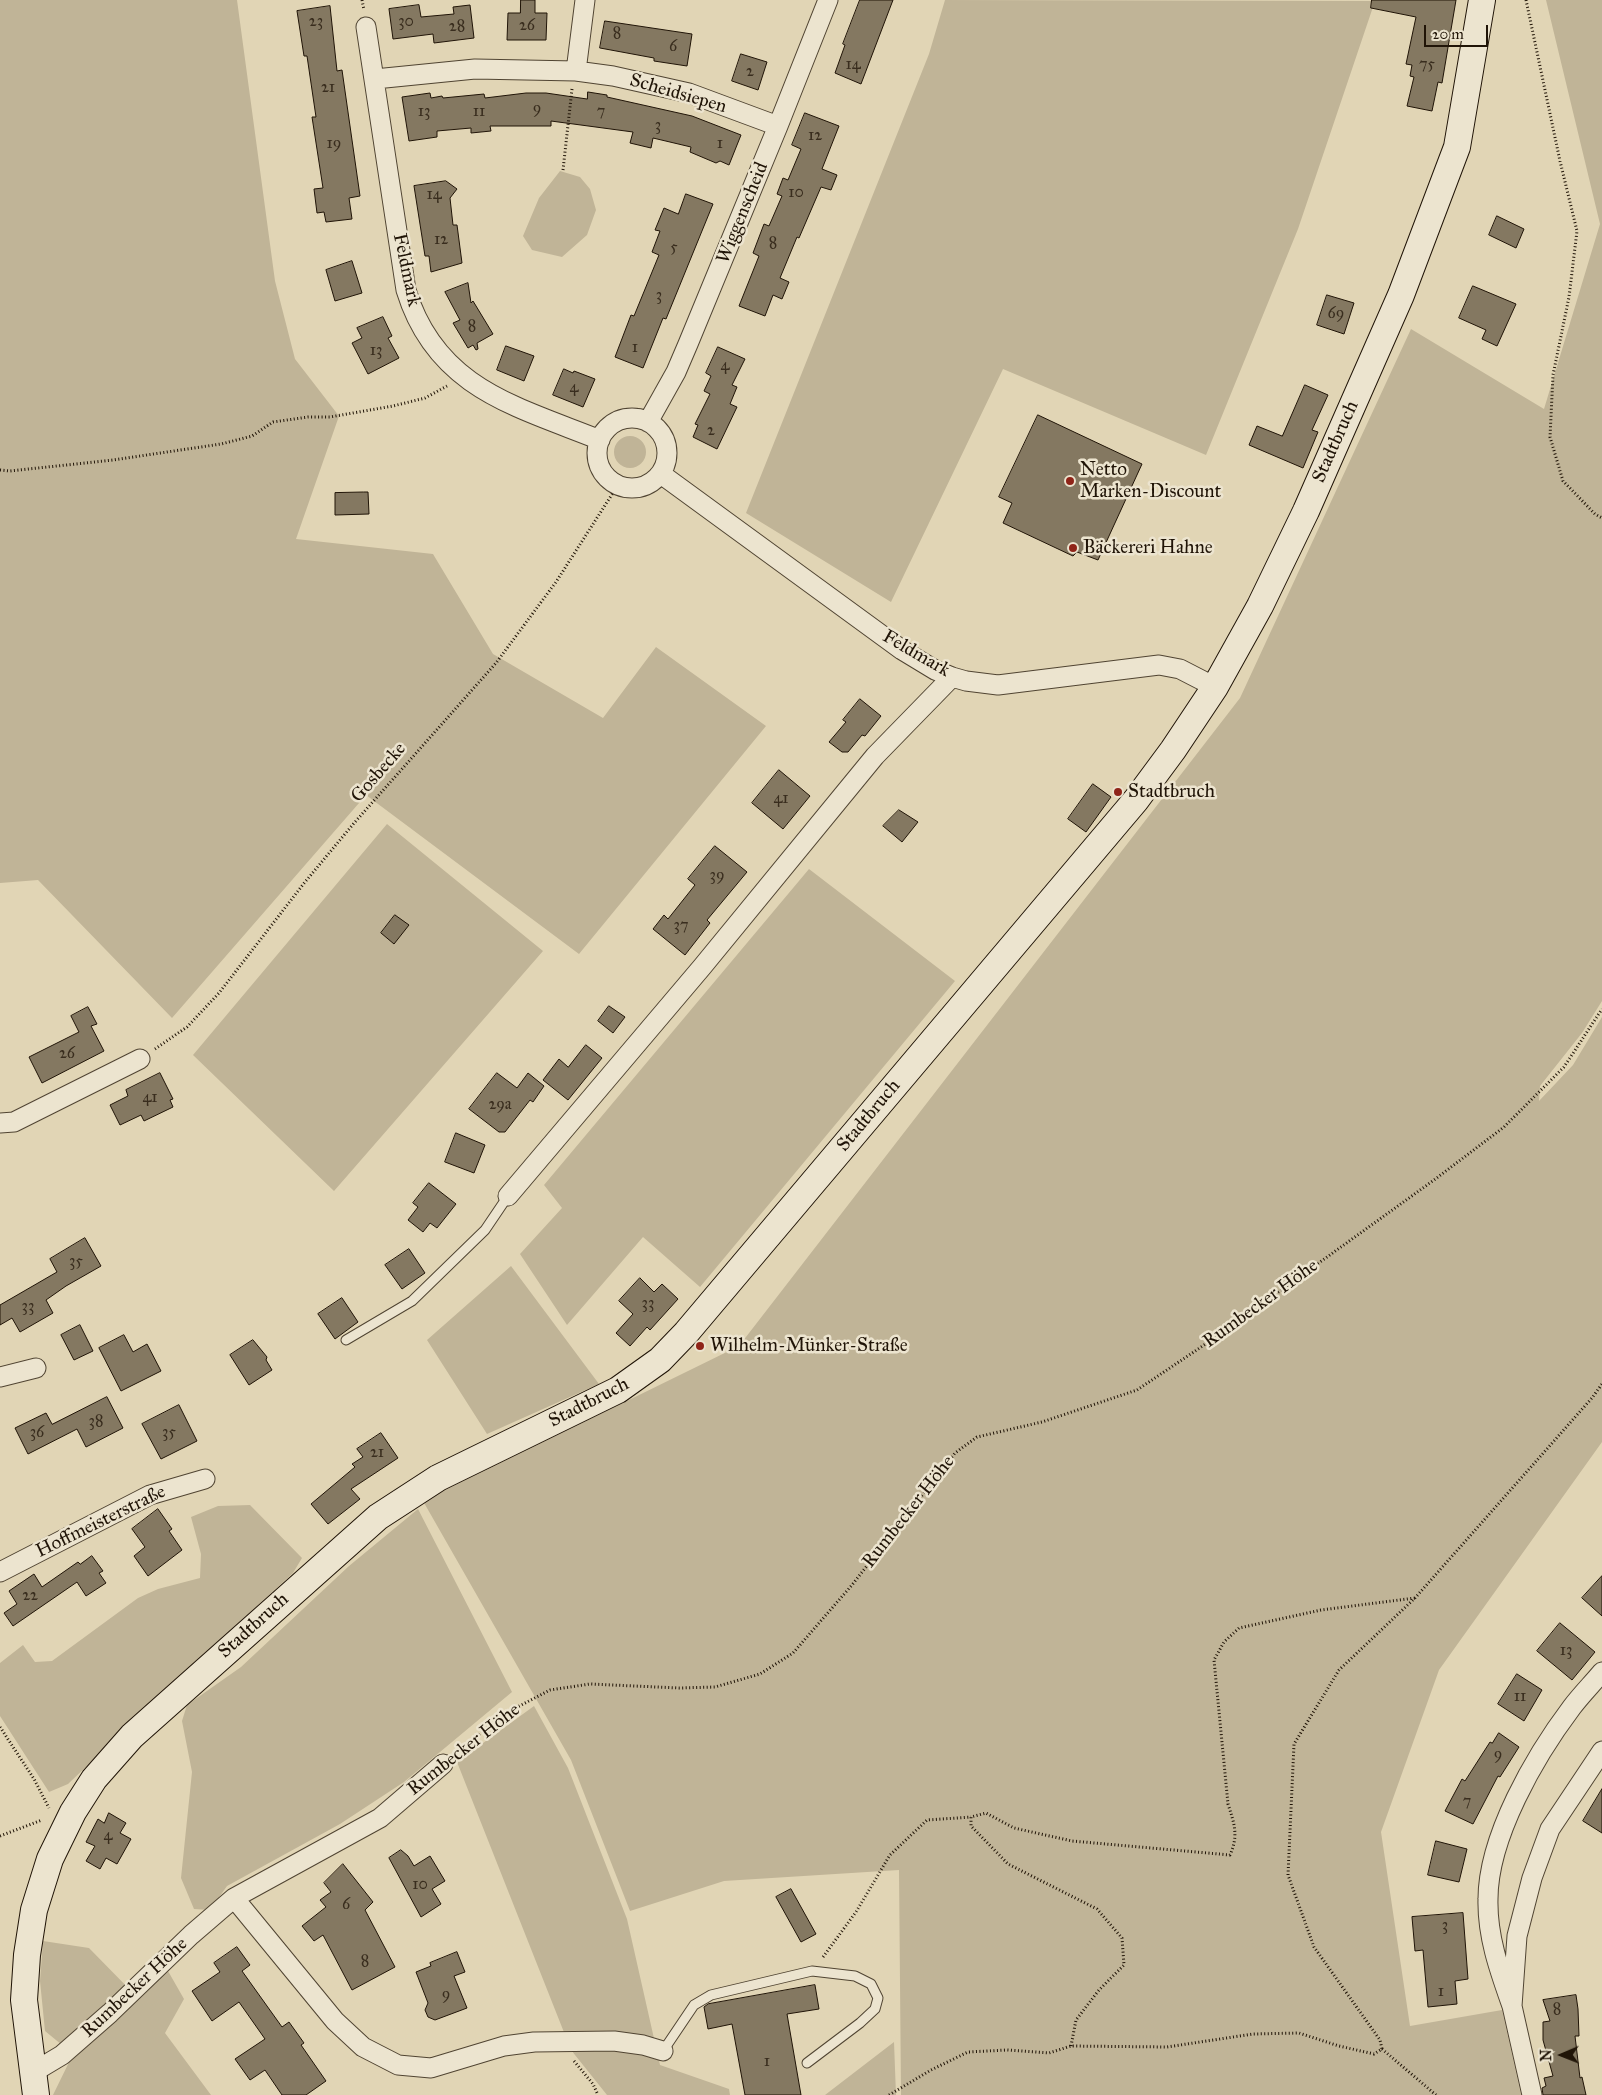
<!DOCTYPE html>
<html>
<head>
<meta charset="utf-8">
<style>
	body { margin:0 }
	#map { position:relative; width:1602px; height:2095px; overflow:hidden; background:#e1d5b5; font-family:"IM FELL Great Primer",serif }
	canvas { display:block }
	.north { position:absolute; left:1537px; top:2030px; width:50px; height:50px; -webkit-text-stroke:4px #ece4cf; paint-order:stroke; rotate:269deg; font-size:14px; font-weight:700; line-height:20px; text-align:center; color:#201407 }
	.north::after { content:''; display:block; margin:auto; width:18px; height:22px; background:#201407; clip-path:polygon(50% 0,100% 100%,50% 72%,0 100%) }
	.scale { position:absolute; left:1424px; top:25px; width:64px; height:22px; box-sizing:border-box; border:2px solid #201407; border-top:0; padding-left:6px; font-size:15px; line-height:18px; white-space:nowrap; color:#201407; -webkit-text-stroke:4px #ece4cf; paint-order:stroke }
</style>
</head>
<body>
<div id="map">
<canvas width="1602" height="2095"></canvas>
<div class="north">N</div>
<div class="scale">20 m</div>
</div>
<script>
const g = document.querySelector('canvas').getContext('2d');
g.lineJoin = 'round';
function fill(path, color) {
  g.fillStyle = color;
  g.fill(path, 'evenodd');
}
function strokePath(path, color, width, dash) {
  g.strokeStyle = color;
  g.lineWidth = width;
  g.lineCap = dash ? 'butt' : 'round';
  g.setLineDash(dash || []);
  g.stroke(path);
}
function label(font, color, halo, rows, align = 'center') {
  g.font = font + ' "IM FELL Great Primer",serif';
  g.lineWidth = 5;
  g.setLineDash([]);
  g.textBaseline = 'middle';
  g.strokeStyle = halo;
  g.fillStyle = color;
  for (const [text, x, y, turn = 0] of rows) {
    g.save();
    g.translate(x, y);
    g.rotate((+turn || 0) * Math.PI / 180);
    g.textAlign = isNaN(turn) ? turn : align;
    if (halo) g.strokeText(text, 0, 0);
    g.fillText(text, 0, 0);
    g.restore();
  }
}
const green = new Path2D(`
	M0,0H237L275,281L295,359L339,416L296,539L433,554L493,654L603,718L656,647L766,726L579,954L366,795L172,1018L38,880L0,883Z
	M945,0L1375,1L1298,229L1206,455L1003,369L891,602L746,513L929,54Z
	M1546,0H1602V1001L1582,1033L1540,1086L1539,1101L1573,1065L1602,1017V1442L1439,1670L1381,1832L1410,2026L1502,2010L1521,2095H901L899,1870L724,1881L630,1911L571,1760L423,1501L739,1346L1240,698L1411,329L1544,409L1600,224Z
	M560,171L580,177L590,189L596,210L587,235L562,257L532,250L523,236L539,198Z
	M614 452a16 16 0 1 1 32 0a16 16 0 1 1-32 0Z
	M387,824L543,951L334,1191L193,1055Z
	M809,869L955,981L700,1287L643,1237L567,1325L520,1254L562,1208L544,1185Z
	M511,1266L599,1384L487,1434L427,1340Z
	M250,1505L302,1558L293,1573L197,1661L68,1784L49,1792L0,1716V1663L23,1645L35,1662L52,1661L138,1598L158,1589L200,1578L201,1554L191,1517L218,1506Z
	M418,1509L512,1692L404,1782L340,1824L227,1886L210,1910L194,1909L181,1878L192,1772L182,1721L187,1705L241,1667L349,1566Z
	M534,1706L568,1768L627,1919L660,2065L729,2089L730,2095H607L571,2050L457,1762Z
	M43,1941L89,1948L137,1997L168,1971L184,1999L165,2033L211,2095H53L73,2054L45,2031L40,1981Z
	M894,2042L896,2095H825Z`);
const building = new Path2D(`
	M521,0H535V13H547L546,40H507L508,13H520Z
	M860,0H893L861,84L835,73L845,45L843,44Z
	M1372,0H1456L1442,83L1438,82L1432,111L1407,106L1414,77L1410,76L1412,65L1406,64L1416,17L1371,8Z
	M419,5L421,17L454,14L453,7L470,5L474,38L434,43L433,34L393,39L389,9Z
	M330,6L337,71L342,70L360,196L349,198L352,219L326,222L324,212L317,213L314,189L323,188L312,117H316L307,56H304L297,11Z
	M605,21L692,34L687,66L654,61V58L600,48Z
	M741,54L767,62L758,90L732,81Z
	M588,92L607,95V97L692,116L741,135L729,165L720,161L716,163L690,152L691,147L653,138L651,148L630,143L633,132L551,121V126H490L491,131L471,133V128L437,131V137L409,141L402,97L430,93L431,98L442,96L443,98L484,94L485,98L526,93H546L587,99Z
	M805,113L839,126L822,169L837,175L831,190L821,187L799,238L797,237L780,278L789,282L782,299L773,295L765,316L739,306L759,256L753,253L764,224L769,226L782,196L777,194L783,178L788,180L801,149L792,145Z
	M446,181L457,189L450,198L453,225H457L462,263L431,272L429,256H425L414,186Z
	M686,194L713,204L666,319L663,318L643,368L615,357L631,315L634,316L659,255L652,252L660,231L655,230L664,208L678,214Z
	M1497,216L1524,229L1516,248L1489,235Z
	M352,261L362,293L335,301L326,270Z
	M468,283L471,303L473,301L493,334L477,343L478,349L476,350L473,345L468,348L453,323L460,320L445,292Z
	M1473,286L1516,304L1497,346L1482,339L1486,330L1459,318Z
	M1327,295L1354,303L1344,334L1317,325Z
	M383,317L392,336L388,338L399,358L368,374L352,343L362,338L357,328Z
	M506,346L534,356L524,381L497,370Z
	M718,347L745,359L732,385L737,387L730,404L737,407L717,449L693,437L698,425L695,424L710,394L704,391L711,376L706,373Z
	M564,369L573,373L574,371L595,379L583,407L553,395Z
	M1305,385L1328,395L1312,430L1318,432L1303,468L1249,445L1257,426L1282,436Z
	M1038,415L1142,464L1098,560L1077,552L1073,556L1003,523L1012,503L999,497Z
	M364,492H368L369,514L335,515V493Z
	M860,699L881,716L865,736L862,735L848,752H842L829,742L846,722L843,720Z
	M779,770L810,796L783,829L752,803Z
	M1093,784L1111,797L1086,832L1068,819Z
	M899,810L918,822L902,842L883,826Z
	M715,846L747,872L707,920L710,923L685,955L653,929L664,915L668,919L695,885L688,879Z
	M395,915L409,925L394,944L381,933Z
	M609,1006L625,1017L613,1033L598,1021Z
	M88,1007L97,1024L91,1026L104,1051L42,1083L29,1057L79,1032L71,1016Z
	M586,1045L602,1058L568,1100L543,1080L559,1059L568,1067Z
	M160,1073L173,1099L170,1100L173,1107L144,1121L141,1115L120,1125L110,1105L128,1096L126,1090Z
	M497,1073L517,1088L528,1073L544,1086L533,1102L530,1100L505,1132H499L469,1109Z
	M456,1133L485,1145L474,1173L445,1162Z
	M429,1183L456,1204L437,1228L430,1223L423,1232L408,1220L418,1207L413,1203Z
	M85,1238L101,1266L66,1286L46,1300L53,1313L20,1332L12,1318L0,1325V1305L57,1272L50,1259Z
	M409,1249L425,1273L402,1289L385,1265Z
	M640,1278L654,1292L662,1284L678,1299L650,1330L647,1327L630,1346L616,1333L633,1314L619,1301Z
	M342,1298L358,1322L335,1339L318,1314Z
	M80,1325L93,1351L74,1360L61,1335Z
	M124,1335L133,1352L147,1344L161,1371L121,1391L99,1348Z
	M253,1340L267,1357L266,1360L272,1370L249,1385L230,1355Z
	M107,1397L123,1428L86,1447L77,1429L28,1454L15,1428L46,1413L52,1424Z
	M179,1405L197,1441L161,1459L142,1424Z
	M381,1433L398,1458L351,1489L360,1499L328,1524L311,1504L355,1467L352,1464L363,1457L357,1449Z
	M158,1509L172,1529L169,1531L182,1550L148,1576L134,1556L145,1547L132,1529Z
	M92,1556L103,1571L99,1573L106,1583L86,1596L77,1582L13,1626L4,1613L17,1604L9,1591L34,1574L42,1587L78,1562L80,1564Z
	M1602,1576V1616L1582,1598Z
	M1560,1623L1595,1652L1572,1680L1537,1651Z
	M1517,1674L1542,1690L1524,1721L1498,1704Z
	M1499,1733L1519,1747L1500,1777L1498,1776L1473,1824L1445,1811L1462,1779L1465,1781L1490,1742L1492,1743Z
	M1602,1789V1833L1583,1821Z
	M109,1813L126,1823L120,1833L131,1839L117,1864L106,1858L100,1869L86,1861L95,1846L86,1842L98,1819L104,1823Z
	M1436,1841L1467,1849L1459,1882L1428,1875Z
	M401,1850L408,1856L414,1866L430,1856L445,1881L432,1889L441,1904L421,1917L389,1858Z
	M343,1864L373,1902L365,1910L395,1967L352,1990L323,1935L314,1941L302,1926L326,1907L320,1900L331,1892L324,1883Z
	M791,1889L816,1934L801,1942L776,1897Z
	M1463,1913L1468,1979L1455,1981L1457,2004L1428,2007L1423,1950L1415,1951L1412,1917Z
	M237,1947L250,1965L242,1971L282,2027L289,2022L304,2043L301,2045L326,2081L306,2095H282L265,2070L250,2080L235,2059L265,2039L239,2002L212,2021L192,1991L220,1972L214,1963Z
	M457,1952L465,1972L454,1976L467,2008L435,2020L428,2017L425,2010L428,2003L416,1972L431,1966L430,1963Z
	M815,1985L819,2009L787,2014L801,2095H745L732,2024L708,2029L704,2007L708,2004Z
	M1576,1995L1578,2009L1579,2036H1575L1580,2078L1582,2077L1586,2095H1543L1542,2088L1546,2086L1544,2078L1553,2076L1543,2040V2022L1550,2021L1543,2000Z`);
const path = new Path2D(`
	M362,0L364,10
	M1526,0L1560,161L1577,231L1569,297L1553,375L1550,437L1563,481L1595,514L1602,518
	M563,170L572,89
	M0,470L10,471L113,460L221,444L252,436L273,422L308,417H330L393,406L425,398L447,386
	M155,1049L187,1027L219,993L305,882L355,822L496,663L556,582L618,485
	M0,1727L34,1779L49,1808
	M457,1752L506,1713L550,1690L590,1684L679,1688L715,1687L760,1674L793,1653L852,1585L955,1453L977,1437L1042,1422L1137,1390L1216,1337L1434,1180L1504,1127L1564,1067L1602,1009
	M0,1836L42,1820
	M823,1957L856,1912L890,1855L927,1820L971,1817
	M1071,2046L1076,2020L1099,1990L1124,1965L1122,1938L1097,1909L1008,1864L971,1826V1817L986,1813L1014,1828L1072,1841L1230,1855C1239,1835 1234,1823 1228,1804L1214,1660L1224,1642L1239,1628L1321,1610L1415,1598
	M1382,2049L1436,2095
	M574,2061L593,2084L598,2095
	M889,2095L931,2070L968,2052L1007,2050L1049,2053L1071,2046L1167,2047L1253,2034L1299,2033L1339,2046L1374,2054L1382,2049L1380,2040L1314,1947L1288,1875L1294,1744L1339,1670L1415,1598L1592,1398L1602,1384`);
const lane = new Path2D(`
	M346,1340L412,1301L485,1230L508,1196
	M663,2051L694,2005L711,1995L812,1971L855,1976L871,1984L878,1998L875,2009L860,2023L807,2063`);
const street = new Path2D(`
	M366,27L406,290C436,388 515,406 600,440
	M576,71L585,0
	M375,79L475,69L576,71L613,76L689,93L778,126
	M597 453a35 35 0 1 1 70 0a35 35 0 1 1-70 0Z
	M648,422L676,372L688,344L778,126L828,0
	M661,474L902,650L935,670L952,677L966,681L998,685L1159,665L1180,669L1215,687
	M0,1123L14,1122L140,1059
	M508,1196L702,967L875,756L952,677
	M0,1377L36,1368
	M0,1572L150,1495L205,1479
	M234,1898L335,2021L363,2047L398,2065L431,2068L504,2046L534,2042L614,2041L643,2045L663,2051
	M1512,2006C1500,1972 1487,1937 1488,1899C1488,1837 1535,1756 1572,1707C1581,1695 1592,1684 1602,1672
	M32,2073L62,2055L110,2013L191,1935L234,1898L380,1818L443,1764
	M1532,2095L1512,2006L1517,1936L1532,1878L1550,1829L1602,1751`);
const secondary = new Path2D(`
	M36,2095L24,2000L27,1955L34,1910L50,1859L73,1812L94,1779L132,1736L378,1517L438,1478L618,1390L660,1360L686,1333L1136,800L1173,750L1215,687L1260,606L1306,511L1401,295L1457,147L1482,0`);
const markers = [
	[1070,481,5,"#8f2418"],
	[1073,548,5,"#8f2418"],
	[1118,792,5,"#8f2418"],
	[700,1346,5,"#8f2418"]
];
const numberNames = [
	["23",316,22],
	["30",406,22],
	["26",527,26],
	["28",457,27],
	["8",617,34],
	["6",673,47],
	["14",853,65],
	["75",1427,65],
	["2",750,72],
	["21",328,88],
	["9",537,109],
	["13",424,112],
	["11",479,112],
	["7",601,112],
	["3",658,126],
	["12",815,136],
	["19",334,144],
	["1",720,144],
	["10",796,193],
	["14",434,195],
	["12",441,240],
	["8",773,244],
	["5",674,248],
	["3",659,296],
	["69",1336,314],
	["8",472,327],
	["1",635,348],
	["13",376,351],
	["4",725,366],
	["4",574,388],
	["2",711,431],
	["41",781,799],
	["39",717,876],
	["37",681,926],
	["26",67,1054],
	["41",150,1098],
	["29a",500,1105],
	["35",76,1262],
	["33",648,1304],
	["33",28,1307],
	["38",96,1422],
	["36",37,1433],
	["35",169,1433],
	["21",377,1453],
	["22",30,1596],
	["13",1566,1651],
	["11",1520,1697],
	["9",1498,1755],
	["7",1467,1802],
	["4",108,1836],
	["10",420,1885],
	["6",346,1905],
	["3",1445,1926],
	["8",365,1962],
	["1",1441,1992],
	["9",446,1995],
	["8",1557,2010],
	["1",767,2062]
];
const streetNames = [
	["Scheidsiepen",678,94,16],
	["Wiggenscheid",743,213,-68],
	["Feldmark",406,270,78],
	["Stadtbruch",1336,442,-66],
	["Feldmark",916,654,30],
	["Gosbecke",379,773,-49],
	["Stadtbruch",869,1116,-50],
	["Rumbecker Höhe",1261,1304,-36],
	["Stadtbruch",589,1403,-27],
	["Rumbecker Höhe",909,1512,-52],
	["Hoffmeisterstraße",101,1522,-26],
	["Stadtbruch",254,1626,-42],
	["Rumbecker Höhe",464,1750,-38],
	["Rumbecker Höhe",135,1988,-43]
];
const poiNames = [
	["Netto",1080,470],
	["Marken-Discount",1080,492],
	["Bäckereri Hahne",1083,548],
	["Stadtbruch",1128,792],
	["Wilhelm-Münker-Straße",710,1346]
];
fill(green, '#c0b497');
fill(building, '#847861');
strokePath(building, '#201407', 1);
strokePath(lane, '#504432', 11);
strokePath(street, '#504432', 21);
strokePath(secondary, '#201407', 28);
strokePath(path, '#201407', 3, [1, 2.5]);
strokePath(lane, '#ece4cf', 9);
strokePath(street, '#ece4cf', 19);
strokePath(secondary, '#ece4cf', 26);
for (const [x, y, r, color] of markers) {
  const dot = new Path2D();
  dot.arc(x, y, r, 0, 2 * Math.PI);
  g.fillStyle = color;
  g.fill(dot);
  strokePath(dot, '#ece4cf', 2);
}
label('16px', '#392d1e', null, numberNames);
label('19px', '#201407', '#ece4cf', streetNames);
label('19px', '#201407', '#ece4cf', poiNames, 'left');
</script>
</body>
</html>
